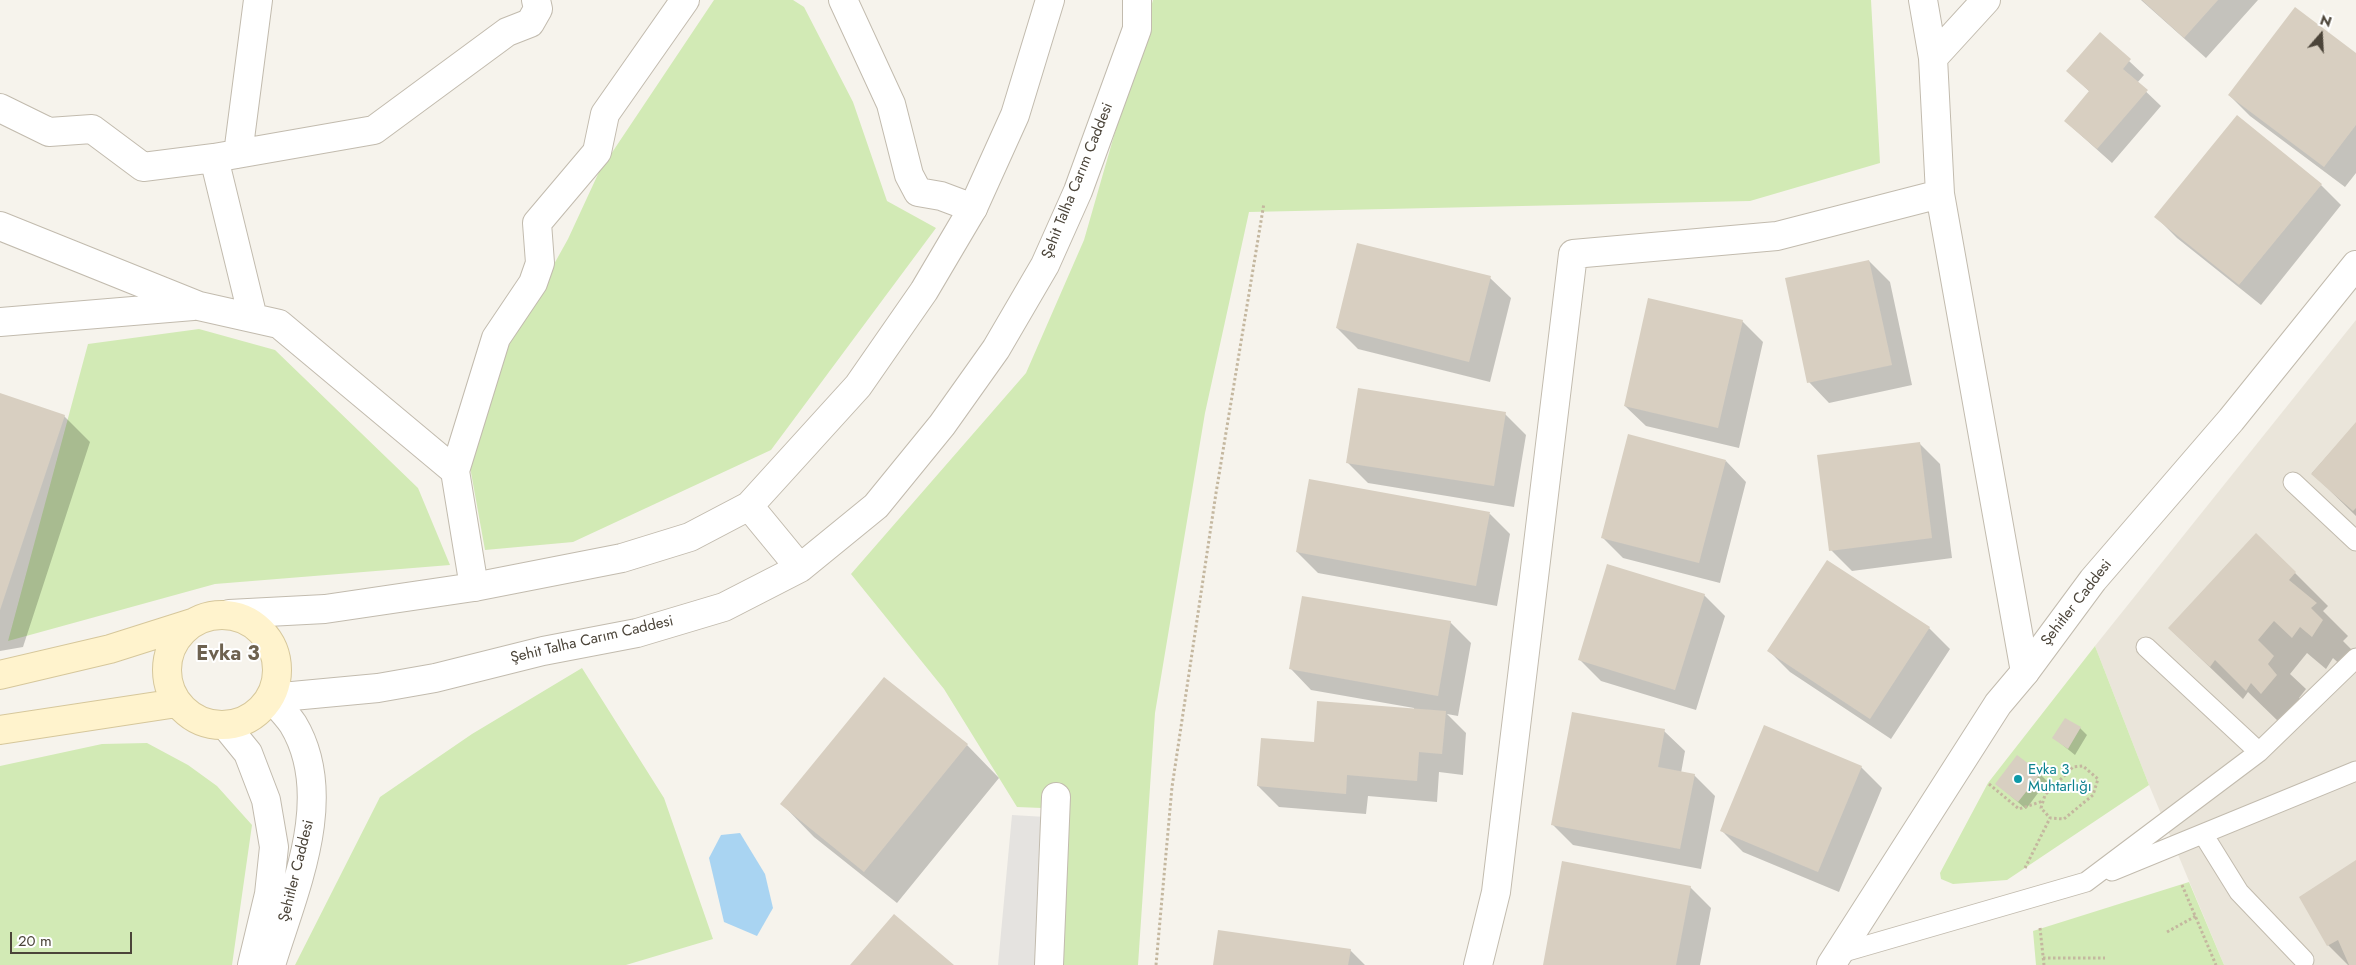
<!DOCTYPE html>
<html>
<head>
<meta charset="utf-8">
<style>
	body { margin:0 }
	#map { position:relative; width:2356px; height:965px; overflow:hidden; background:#f6f3ec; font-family:Jost,sans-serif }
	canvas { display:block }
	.north { position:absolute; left:2296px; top:10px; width:50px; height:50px; -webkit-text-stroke:4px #fff; paint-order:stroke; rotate:19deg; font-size:14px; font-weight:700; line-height:20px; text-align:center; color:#4b4439 }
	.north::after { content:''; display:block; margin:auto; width:18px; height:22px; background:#4b4439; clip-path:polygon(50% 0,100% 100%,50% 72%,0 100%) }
	.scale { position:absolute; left:10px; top:932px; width:122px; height:22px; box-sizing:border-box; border:2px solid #4b4439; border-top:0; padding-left:6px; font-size:15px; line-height:18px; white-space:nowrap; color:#4b4439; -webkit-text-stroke:4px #fff; paint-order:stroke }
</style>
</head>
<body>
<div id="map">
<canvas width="2356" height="965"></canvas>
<div class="north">N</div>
<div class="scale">20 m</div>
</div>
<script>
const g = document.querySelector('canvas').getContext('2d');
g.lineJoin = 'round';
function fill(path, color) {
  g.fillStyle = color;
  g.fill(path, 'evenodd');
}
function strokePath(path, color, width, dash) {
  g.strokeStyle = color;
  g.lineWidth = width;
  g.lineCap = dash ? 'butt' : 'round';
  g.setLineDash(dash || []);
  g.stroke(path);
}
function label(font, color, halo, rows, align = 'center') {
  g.font = font + ' Jost,sans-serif';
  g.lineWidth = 4;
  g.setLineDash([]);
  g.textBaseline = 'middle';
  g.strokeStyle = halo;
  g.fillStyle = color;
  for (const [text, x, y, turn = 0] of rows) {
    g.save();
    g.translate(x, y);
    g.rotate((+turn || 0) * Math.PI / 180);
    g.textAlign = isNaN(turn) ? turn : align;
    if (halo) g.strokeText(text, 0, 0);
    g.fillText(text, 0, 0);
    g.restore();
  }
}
const residential = new Path2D(`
	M2356,320V965H2224L2149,785L2095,646Z`);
const green = new Path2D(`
	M714,0H793L804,7L853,102L887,201L936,228L771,450L573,542L485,550L470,467L505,352L568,239L599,172Z
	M1153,0H1871L1880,163L1750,201L1249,212L1205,413L1155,713L1138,965H1063L1067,809L1017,807L944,689L851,574L1026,373L1084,240Z
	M199,329L275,350L418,488L450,565L215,584L8,641L88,344Z
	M2095,646L2149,785L2007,880L1953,884L1941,879L1940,873L1988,783Z
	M582,668L664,798L713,939L626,965H295L380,797L472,734Z
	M147,743L188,765L217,786L252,825L232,965H0V766L102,744Z
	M2189,882L2224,965H2036L2033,931Z`);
const parking = new Path2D(`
	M1012,815L1063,818L1059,965H998Z`);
const water = new Path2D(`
	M740,833L765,874L773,908L757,936L724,922L709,858L721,835Z`);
const shadow = new Path2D(`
	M2141,0H2258L2206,58Z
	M2100,34L2144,75L2137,83L2161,106L2112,163L2065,121L2090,92L2068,71Z
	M2356,54V173L2345,187L2250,116L2229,95Z
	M2321,185L2341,205L2261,305L2177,238L2156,217Z
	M1869,261L1890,282L1912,385L1829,403L1809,382Z
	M1490,278L1511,298L1490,382L1358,349L1337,328Z
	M1742,321L1763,342L1739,448L1646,426L1625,406Z
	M0,395L64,416L90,442L23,647L0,651Z
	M1505,414L1526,435L1514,507L1368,483L1347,462Z
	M2356,424V516L2312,473Z
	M1919,443L1940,464L1952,558L1852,571L1831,550Z
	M1726,461L1746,482L1720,583L1623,558L1602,537Z
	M1490,514L1510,534L1497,606L1318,573L1297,552Z
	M2295,573L2328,606L2323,611L2348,636L2343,641L2355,653L2345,669L2333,658L2326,669L2307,653L2290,674L2306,689L2299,698L2309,709L2279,722L2248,692L2243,699L2169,628Z
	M1704,595L1725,616L1696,710L1601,681L1580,660Z
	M1450,622L1471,643L1458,716L1447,714L1466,733L1463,775L1439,772L1437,802L1368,796L1366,814L1279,807L1258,786L1315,744L1414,710V708L1311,690L1291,669Z
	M1929,628L1950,649L1891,739L1790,672L1769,651Z
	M2080,728L2087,735L2075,755L2054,738Z
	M1664,731L1685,751L1681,773L1694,775L1715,796L1701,869L1573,845L1552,824Z
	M967,745L999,778L897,903L814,837L782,804Z
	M1861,767L1882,788L1839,892L1743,852L1722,831Z
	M2040,774L2047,781L2026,809L1997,784Z
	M2356,861V965H2348L2328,945Z
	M1690,887L1711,908L1700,965H1544Z
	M1350,950L1365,965H1214Z`);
const building = new Path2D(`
	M2142,0H2218L2184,38Z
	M2295,7L2356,53V125L2324,167L2228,95Z
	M2100,32L2131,59L2123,69L2148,90L2097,149L2064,121L2089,91L2066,71Z
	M2237,115L2322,184L2239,285L2154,217Z
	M1357,243L1491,276L1469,362L1336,328Z
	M1869,260L1892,365L1807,383L1785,278Z
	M1648,298L1743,320L1718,428L1624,406Z
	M1358,388L1506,412L1494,486L1346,463Z
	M0,393L65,415L0,610Z
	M2356,422V508L2353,511L2311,474Z
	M1628,434L1726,460L1699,563L1601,538Z
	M1920,442L1932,538L1829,551L1817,455Z
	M1309,479L1490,512L1476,586L1296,552Z
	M2256,533L2296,572L2289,580L2317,603L2311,608L2323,620L2312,637L2300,627L2292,638L2274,621L2258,640L2274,656L2268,664L2277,675L2261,694L2251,683L2246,691L2215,660L2210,667L2168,628Z
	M1827,560L1930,627L1870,719L1767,651Z
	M1607,564L1705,594L1675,690L1578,660Z
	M1302,596L1451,621L1438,696L1289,669Z
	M884,677L968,744L864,872L780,804Z
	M1317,701L1446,711L1442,754L1419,752L1417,781L1347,775L1346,794L1257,786L1261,738L1314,742Z
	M1572,712L1665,729L1658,767L1695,774L1680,849L1551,825Z
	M2065,718L2081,727L2068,749L2052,738Z
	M1764,725L1862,766L1818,872L1720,831Z
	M2017,755L2041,773L2018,802L1995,784Z
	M2356,860V965H2349L2338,940L2327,946L2299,897Z
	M1562,861L1691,886L1676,965H1543Z
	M894,914L954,965H850Z
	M1218,930L1351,949L1348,965H1213Z`);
const path = new Path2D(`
	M1989,784L2019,809L2043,801
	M2025,868L2050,818L2064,819L2093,795L2098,779L2083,766L2073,767L2045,795L2041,808L2050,818
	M2182,885L2216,965
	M2040,928L2044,965
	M2167,932L2196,916
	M2043,958H2105
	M1156,965L1172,787L1216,493L1264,203`);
const service = new Path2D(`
	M2293,482L2356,541
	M2146,647L2259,752
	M2203,834L2239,892L2304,960
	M2112,871L2356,771
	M1837,954L2086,882L2259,752L2356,658`);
const minor = new Path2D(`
	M843,0L891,104L909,175L918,192L941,196L973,208
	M1923,0L1933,58L1940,194L2025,672
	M1933,58L1986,0
	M0,108L49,132L92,129L143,167L214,158L374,130L507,32L530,23L538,9L536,0
	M238,154L258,0
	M214,158L253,318
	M0,226L199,306L279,324L455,471
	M0,322L193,306
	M474,587L455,471L496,338L533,283L540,263L537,223L597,152L605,114L685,0
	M1049,965L1056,797
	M1478,965L1496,892L1573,254L1777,236L1940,194`);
const tertiary = new Path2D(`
	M749,506L800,568
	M229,614L325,609L474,587L622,558L690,537L749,506L858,386L924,291L973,208L1015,115L1050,0
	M271,698L378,688L435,678L543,651L637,633L724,607L800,568L876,506L942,425L996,349L1045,265L1078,191L1137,29V0
	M226,726L248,753L266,800L274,847L269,894L252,965
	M271,965C293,892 337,797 293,724C287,715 278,706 271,698
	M1831,965L1998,704L2025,672L2093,580L2231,420L2356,265`);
const secondary = new Path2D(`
	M167 670a55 55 0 1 1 110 0a55 55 0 1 1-110 0Z
	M0,675L110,649L192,623
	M0,730L177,703`);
const markers = [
	[2018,779,5,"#0f9aa8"]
];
const streetNames = [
	["Şehit Talha Carım Caddesi",1078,181,-68],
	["Şehitler Caddesi",2077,603,-52],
	["Şehit Talha Carım Caddesi",592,640,-13],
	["Şehitler Caddesi",297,871,-76]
];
const cultureNames = [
	["Evka 3",2028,770],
	["Muhtarlığı",2028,787]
];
const districtNames = [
	["Evka 3",228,655]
];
fill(residential, '#eae5da');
fill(green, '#d2eab5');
fill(parking, '#e5e3e0');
fill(water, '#a9d4f2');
fill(shadow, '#0003');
fill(building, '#d8cfc1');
strokePath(service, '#c2bbae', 21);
strokePath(minor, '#c2bbae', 30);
strokePath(tertiary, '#c2bbae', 30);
strokePath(secondary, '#d6c79b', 30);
strokePath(path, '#c4b79f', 3, [2.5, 2.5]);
strokePath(service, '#fff', 19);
strokePath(minor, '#fff', 28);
strokePath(tertiary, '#fff', 28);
strokePath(secondary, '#fff3cd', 28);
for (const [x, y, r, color] of markers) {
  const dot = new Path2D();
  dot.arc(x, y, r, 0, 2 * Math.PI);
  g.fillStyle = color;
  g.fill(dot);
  strokePath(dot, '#fff', 2);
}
label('15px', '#4b4439', '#fff', streetNames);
label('15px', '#0d838f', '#fff', cultureNames, 'left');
label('bold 20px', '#6e6250', '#fff', districtNames);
</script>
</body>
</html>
